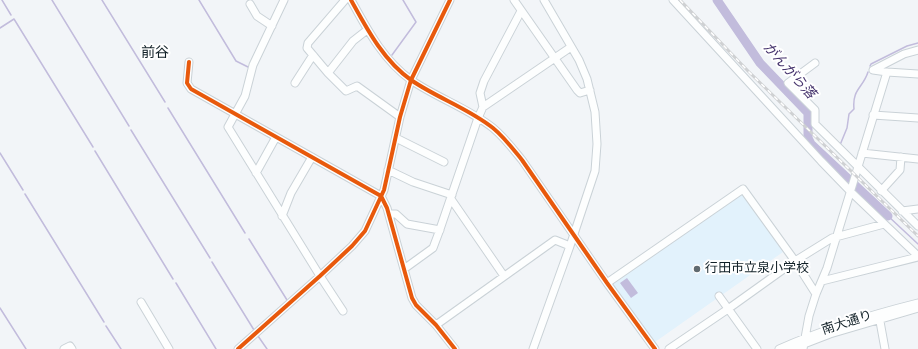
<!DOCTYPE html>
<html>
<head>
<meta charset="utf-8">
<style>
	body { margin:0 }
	canvas { display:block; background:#f2f5f8 }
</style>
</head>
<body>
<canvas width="918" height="349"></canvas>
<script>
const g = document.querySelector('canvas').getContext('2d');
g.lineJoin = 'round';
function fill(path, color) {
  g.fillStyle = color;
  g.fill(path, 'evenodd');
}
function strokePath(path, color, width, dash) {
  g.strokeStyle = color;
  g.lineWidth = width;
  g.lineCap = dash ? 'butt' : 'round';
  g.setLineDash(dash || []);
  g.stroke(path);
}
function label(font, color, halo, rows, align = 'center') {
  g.font = font + ' "Varela Round","Noto Sans JP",sans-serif';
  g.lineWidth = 4;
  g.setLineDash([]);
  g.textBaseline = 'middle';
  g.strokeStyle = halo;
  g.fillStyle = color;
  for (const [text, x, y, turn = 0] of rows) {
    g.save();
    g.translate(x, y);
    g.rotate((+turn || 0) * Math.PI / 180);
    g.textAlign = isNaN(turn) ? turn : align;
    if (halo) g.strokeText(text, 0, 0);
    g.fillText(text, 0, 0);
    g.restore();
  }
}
const built = new Path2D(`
	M743,192L783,252L655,342L612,285Z`);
const water = new Path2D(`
	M627,278L638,293L631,298L620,283Z`);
const stream = new Path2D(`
	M2,0L11,15
	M52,0L129,126
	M102,0L165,102
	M199,0L236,61L250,68
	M0,28L14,19L93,147
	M392,55L416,22L403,0
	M870,66L871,64L907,46L918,43
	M168,108L245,233
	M131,130L210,258
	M840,145L847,128L849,114L854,109C852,89 863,88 868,72
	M95,151L173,279
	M0,153L23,190
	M25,194L104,322
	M888,216L918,244
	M249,239L287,300
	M212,262L254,330
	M176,283L216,349
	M0,308L26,349
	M106,326L121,349
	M258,336L267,349`);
const river = new Path2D(`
	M717,0L760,63L808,113V138L811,144L888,216`);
const minor = new Path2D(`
	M284,0L253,65L245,96L228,127L320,276L343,311
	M345,0L308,43L307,48L328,73L346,91L357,86L400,117
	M351,0C367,29 383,60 411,80C437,98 468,108 493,128C504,137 513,149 522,160L607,283L655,349
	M514,0L577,90L580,93L590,90
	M673,0L821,161L851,192L918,256
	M250,4L257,16L272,26
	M189,62L187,83L191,89L381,196L387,208L412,298L416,305L436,325L455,349
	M815,63L788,83L815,110V124L918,226
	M887,72L873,70L904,54L918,50
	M328,73L353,41L367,30
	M295,83L313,55
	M483,107L480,93L484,81L521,11
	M873,115L918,118
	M396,138L444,162
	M862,153L918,159
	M388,170L413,182L452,195
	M256,173L276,137
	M881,191L900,170L901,157
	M451,199L504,276
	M902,211L918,209
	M389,214H396L407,224L440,230
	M282,216L291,193L312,157
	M404,269L433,248L439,232L478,118L483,107L571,47
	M822,281L918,257
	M607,283L743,189L795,261L816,294
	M719,296L757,349
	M141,302L169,349
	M879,316L885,349
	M436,325L555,240L570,246
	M64,349L70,346L72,349
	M238,349L320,276L352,246L365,231L384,190L400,117L411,80L450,0
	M533,349L570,246L595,171L597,144L595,112L587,79L579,60L544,0
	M669,349L728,309L795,261L832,238L884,224
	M779,349C824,329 870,315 918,303
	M791,349L830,334L918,308
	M803,349L809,316L816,294L827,268L887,72L918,74`);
const rail = new Path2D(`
	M680,0L748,71L918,236`);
const cycleway = new Path2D(`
	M351,0C367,29 383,60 411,80C437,98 468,108 493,128C504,137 513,149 522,160L607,283L655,349
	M189,62L187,83L191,89L381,196L387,208L412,298L416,305L436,325L455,349
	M238,349L320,276L352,246L365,231L384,190L400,117L411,80L450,0`);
const markers = [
	[697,269,4,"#606b70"]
];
const poiNames = [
	["行田市立泉小学校",705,269]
];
const streetNames = [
	["南大通り",847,323,-18]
];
const neighbourhoodNames = [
	["前谷",155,53]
];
const waterNames = [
	["がんがら落",789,71,48]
];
fill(built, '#e2f2fc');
fill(water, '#c2bcdc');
strokePath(stream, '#c2bcdc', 1.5);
strokePath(river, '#c2bcdc', 9);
strokePath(minor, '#cad2d7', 9);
strokePath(minor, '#fdfefe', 7);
strokePath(rail, '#cfd1d3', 3);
strokePath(rail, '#fff', 1.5, [4.5]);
strokePath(cycleway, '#e8590c', 4);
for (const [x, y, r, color] of markers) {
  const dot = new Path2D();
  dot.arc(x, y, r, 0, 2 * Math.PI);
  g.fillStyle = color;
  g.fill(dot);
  strokePath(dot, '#fff', 1.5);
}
label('13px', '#112027', '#fff', poiNames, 'left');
label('13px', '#112027', '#fff', streetNames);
label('14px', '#112027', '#fff', neighbourhoodNames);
label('italic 14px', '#46346d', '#fff', waterNames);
</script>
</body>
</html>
